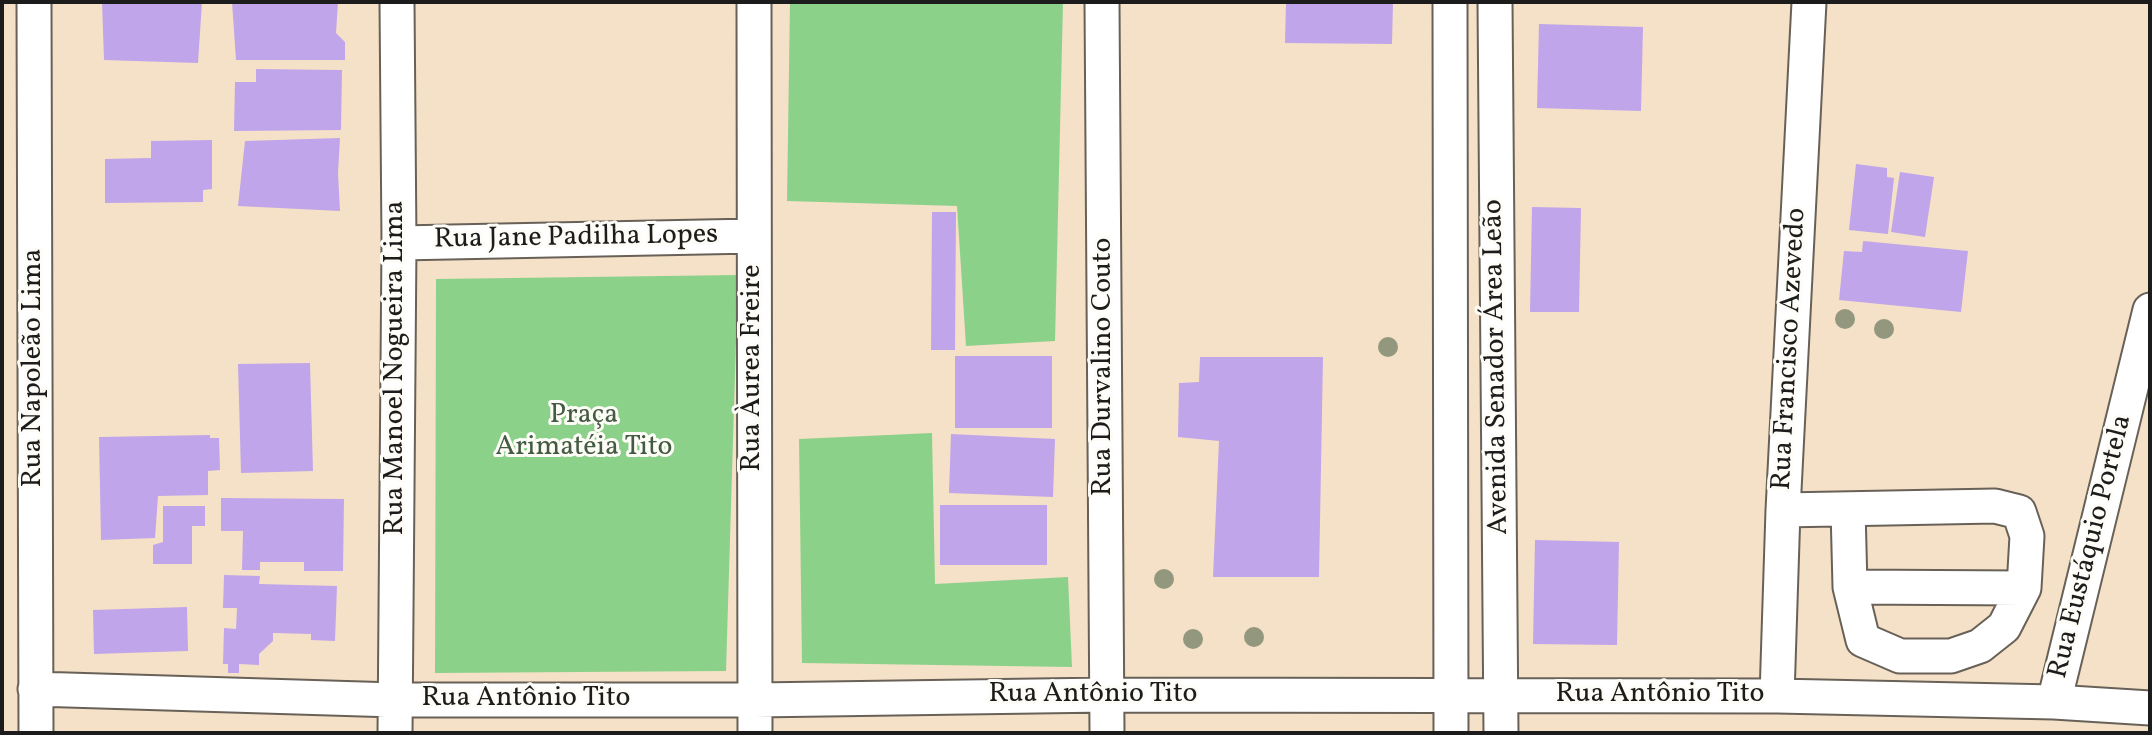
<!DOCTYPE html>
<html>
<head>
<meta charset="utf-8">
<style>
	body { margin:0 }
	#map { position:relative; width:2152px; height:735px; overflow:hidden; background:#f5e1c7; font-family:Vollkorn,serif }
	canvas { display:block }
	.frame { position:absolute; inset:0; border:4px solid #1c1c1c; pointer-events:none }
</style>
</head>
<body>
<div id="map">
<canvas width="2152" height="735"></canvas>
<div class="frame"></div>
</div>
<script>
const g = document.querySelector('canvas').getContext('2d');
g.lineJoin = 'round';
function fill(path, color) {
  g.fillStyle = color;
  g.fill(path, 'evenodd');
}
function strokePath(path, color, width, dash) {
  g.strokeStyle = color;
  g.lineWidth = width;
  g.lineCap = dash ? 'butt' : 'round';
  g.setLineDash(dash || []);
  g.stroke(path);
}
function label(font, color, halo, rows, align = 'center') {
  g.font = font + ' Vollkorn,serif';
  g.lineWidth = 6;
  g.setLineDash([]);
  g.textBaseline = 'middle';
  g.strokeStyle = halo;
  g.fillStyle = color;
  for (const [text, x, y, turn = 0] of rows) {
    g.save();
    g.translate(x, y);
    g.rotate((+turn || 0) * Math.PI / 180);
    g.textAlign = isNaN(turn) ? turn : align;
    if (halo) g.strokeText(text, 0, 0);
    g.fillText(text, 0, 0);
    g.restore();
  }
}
const green = new Path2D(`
	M790,2H1063L1055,341L966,346L957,206L787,201Z
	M738,275L726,671L435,673L436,279Z
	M932,433L935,584L1068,577L1072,667L802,663L799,439Z`);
const building = new Path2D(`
	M102,2H202L198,63L104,60Z
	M232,2H338L336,33L345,42V60H236Z
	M1286,2H1393L1392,44L1285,43Z
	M1539,24L1643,27L1641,111L1537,108Z
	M256,69L342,70L341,130L234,131L235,82H256Z
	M340,138L338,173L340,211L238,206L245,141Z
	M212,140V189L203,190V202L105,203V159L151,158V141Z
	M1856,164L1887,168V177L1894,178L1888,234L1849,230Z
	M1900,172L1934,177L1925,237L1891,232Z
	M1532,207L1581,208L1579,312H1530Z
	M932,212H956L955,350H931Z
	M1863,241L1968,251L1961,312L1839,300L1844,251L1862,252Z
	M955,356H1052V428H955Z
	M1200,357H1323L1319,577H1213L1219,441L1178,437L1179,383L1199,382Z
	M310,363L313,471L241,473L238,364Z
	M951,434L1055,439L1053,497L949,493Z
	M210,435V438H219L220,470L208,471V495L158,496L155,538L101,540L99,437Z
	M221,498L344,499L343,571H304V562H260V570H242L243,531H221Z
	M940,505H1047V565H940Z
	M163,506H205V526H192V564H153V545L163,542Z
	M1535,540L1619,542L1617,645L1533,644Z
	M224,575L260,576L259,584L337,586L335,641L311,640V634L273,633V641L259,654V665L239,664V673H228V664H223L224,628L236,629L237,608H223Z
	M187,607L188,651L94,654L93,610Z`);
const minor = new Path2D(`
	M34,2L36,733
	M754,2L755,733
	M1102,2L1107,733
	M1450,2L1451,733
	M1495,2L1501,733
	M399,243L754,236
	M1783,510L1995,506L2019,512L2027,536L2024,588L2004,627L1980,646L1951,656H1900L1863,640L1850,587L1848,509
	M1850,587L2024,588
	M35,689L395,700H755L1107,695L1777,696L2054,702L2150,708
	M1777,696L1783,510L1809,2
	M2054,702L2150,310
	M395,733L399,243L397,2`);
const trees = [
	[1845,319],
	[1884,329],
	[1388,347],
	[1164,579],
	[1254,637],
	[1193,639]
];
const streetNames = [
	["Rua Jane Padilha Lopes",576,239,-1],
	["Rua Francisco Azevedo",1791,349,-87],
	["Rua Durvalino Couto",1105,367,-90],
	["Avenida Senador Área Leão",1498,367,-91],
	["Rua Napoleão Lima",35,368,-90],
	["Rua Manoel Nogueira Lima",397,368,-90],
	["Rua Àurea Freire",754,368,-90],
	["Rua Eustáquio Portela",2092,547,-76],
	["Rua Antônio Tito",1093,696],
	["Rua Antônio Tito",1660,696],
	["Rua Antônio Tito",526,700]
];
const parkNames = [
	["Praça",584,417],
	["Arimatéia Tito",584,449]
];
fill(green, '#8cd18a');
fill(building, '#c0a5ea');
strokePath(minor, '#686158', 37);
strokePath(minor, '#fff', 33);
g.fillStyle = '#93977e';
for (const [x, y] of trees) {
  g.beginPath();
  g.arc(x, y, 10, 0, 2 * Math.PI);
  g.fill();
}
label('28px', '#1c1c1c', '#fdfcf7', streetNames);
label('28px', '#435b42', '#fdfcf7', parkNames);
</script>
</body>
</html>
